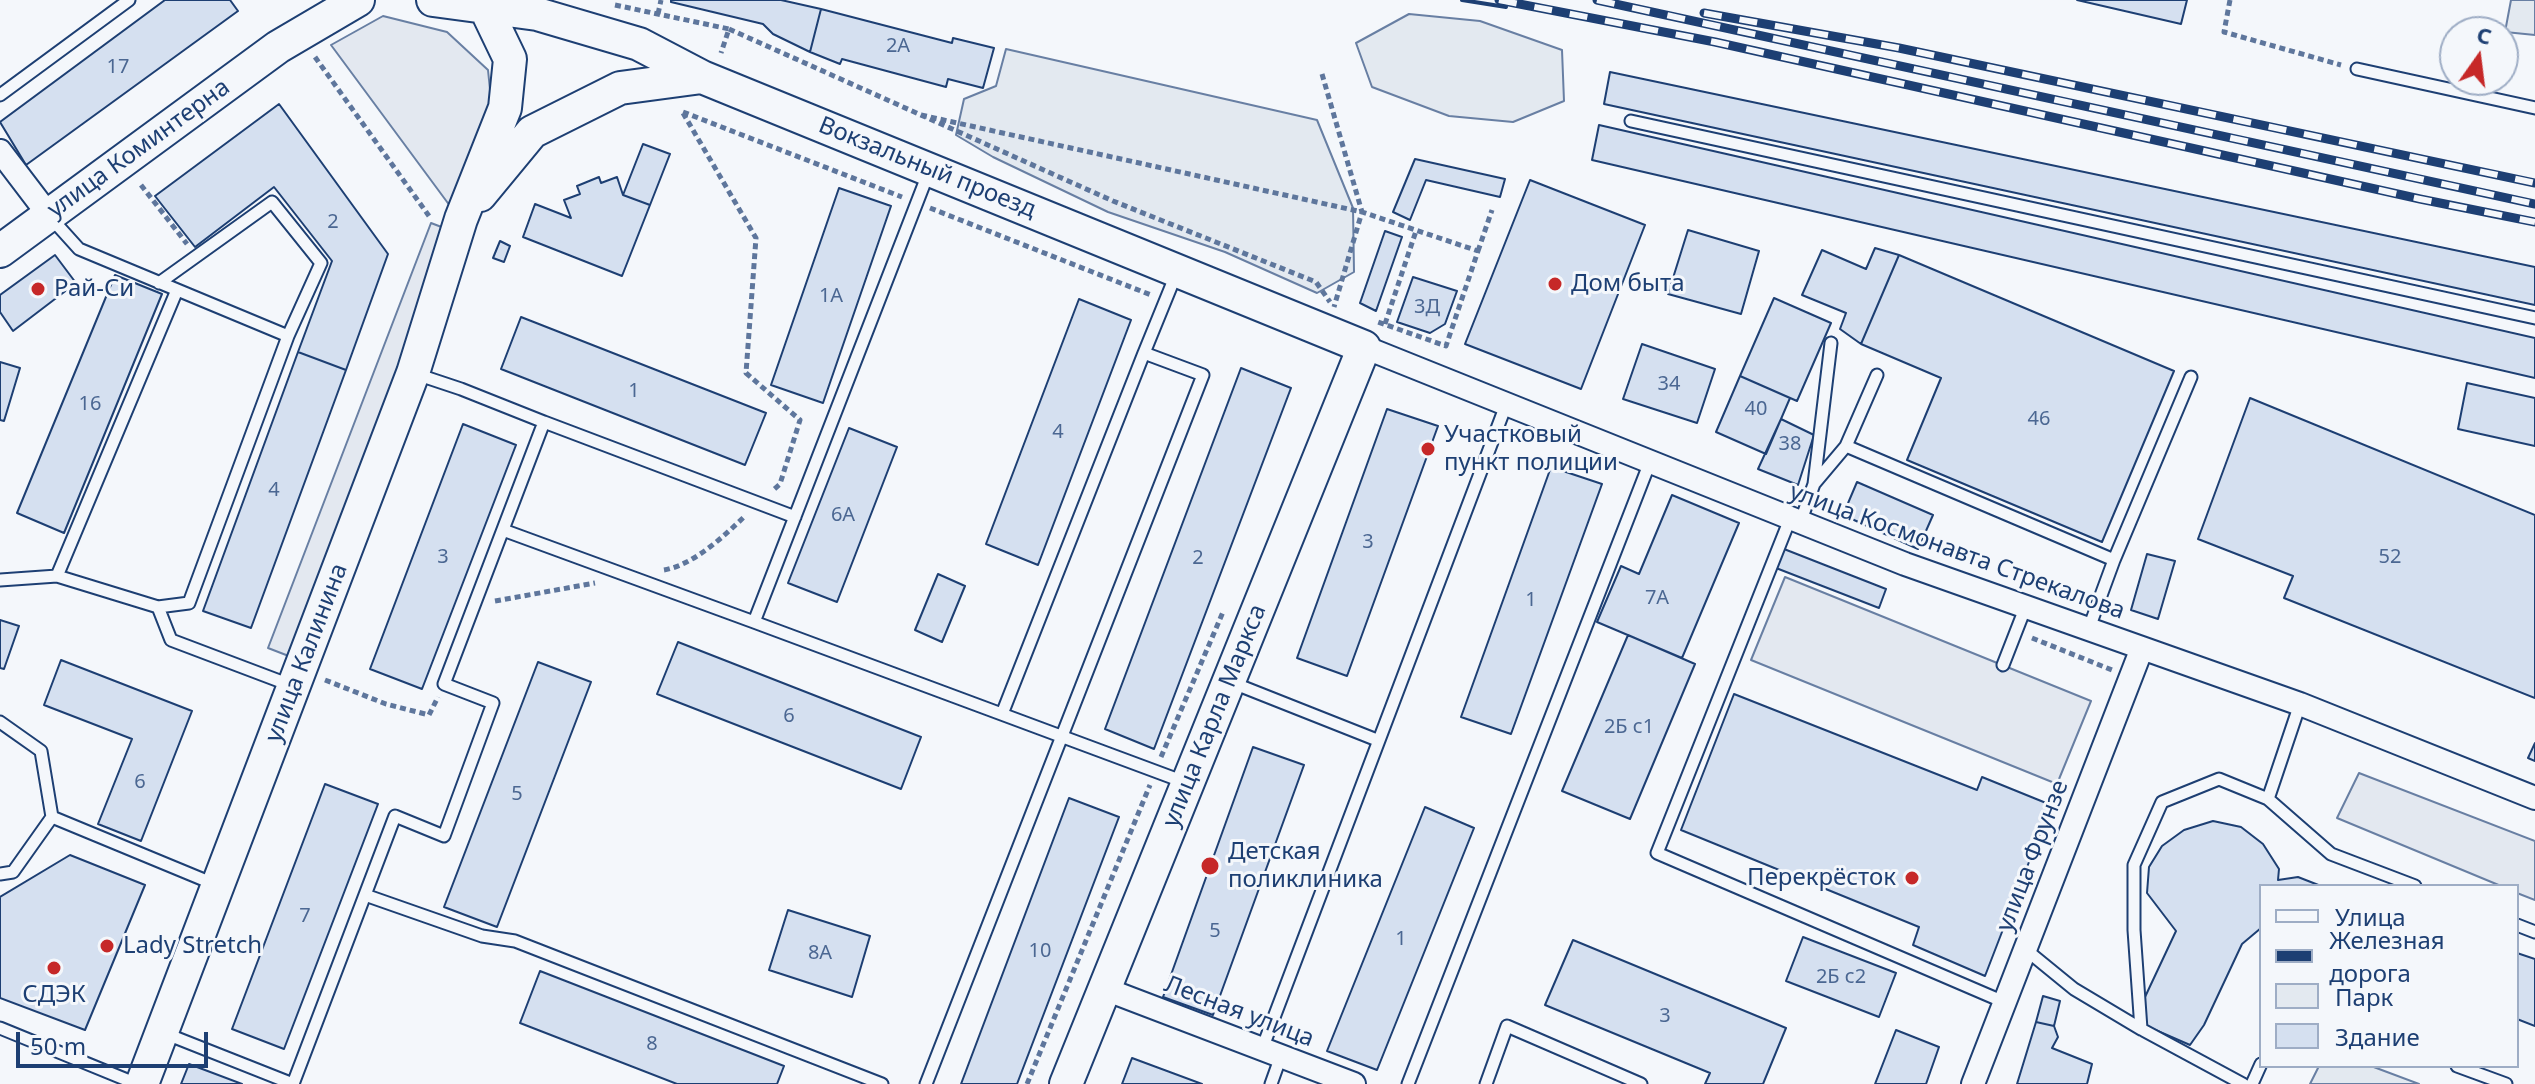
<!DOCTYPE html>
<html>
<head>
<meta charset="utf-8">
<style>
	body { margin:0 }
	#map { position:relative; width:2535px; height:1084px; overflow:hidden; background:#f4f7fb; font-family:"Noto Sans",sans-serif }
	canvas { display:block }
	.legend { position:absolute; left:2259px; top:884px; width:260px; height:184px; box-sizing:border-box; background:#f4f7fb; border:2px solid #9eadc5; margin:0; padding:10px 14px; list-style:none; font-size:24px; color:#1d3f73 }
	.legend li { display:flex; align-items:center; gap:16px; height:40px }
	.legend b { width:40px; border:2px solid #9eadc5 }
	.north { position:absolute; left:2439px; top:16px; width:80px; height:80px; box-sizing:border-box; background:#f4f7fb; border:2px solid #9eadc5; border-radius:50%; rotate:14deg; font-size:22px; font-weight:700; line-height:32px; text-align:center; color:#1d3f73 }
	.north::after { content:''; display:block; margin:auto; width:28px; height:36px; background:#c62828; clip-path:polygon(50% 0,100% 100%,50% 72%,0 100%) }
	.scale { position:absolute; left:16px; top:1032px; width:192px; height:36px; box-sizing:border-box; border:4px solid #1d3f73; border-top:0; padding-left:10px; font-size:24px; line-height:28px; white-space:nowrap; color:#1d3f73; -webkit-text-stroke:6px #f4f7fb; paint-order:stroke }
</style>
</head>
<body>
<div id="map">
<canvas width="2535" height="1084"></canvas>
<ul class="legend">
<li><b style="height:10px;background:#f4f7fb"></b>Улица</li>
<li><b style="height:10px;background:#1d3f73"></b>Железная дорога</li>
<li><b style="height:22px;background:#e3e9f0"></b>Парк</li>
<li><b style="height:22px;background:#d5e0f0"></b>Здание</li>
</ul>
<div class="north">С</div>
<div class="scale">50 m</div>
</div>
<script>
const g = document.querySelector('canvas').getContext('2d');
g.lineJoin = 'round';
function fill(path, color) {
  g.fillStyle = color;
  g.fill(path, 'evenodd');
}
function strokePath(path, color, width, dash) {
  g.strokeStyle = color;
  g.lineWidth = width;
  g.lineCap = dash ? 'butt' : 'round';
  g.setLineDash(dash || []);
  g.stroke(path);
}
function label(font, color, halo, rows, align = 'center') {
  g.font = font + ' "Noto Sans",sans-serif';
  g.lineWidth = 6;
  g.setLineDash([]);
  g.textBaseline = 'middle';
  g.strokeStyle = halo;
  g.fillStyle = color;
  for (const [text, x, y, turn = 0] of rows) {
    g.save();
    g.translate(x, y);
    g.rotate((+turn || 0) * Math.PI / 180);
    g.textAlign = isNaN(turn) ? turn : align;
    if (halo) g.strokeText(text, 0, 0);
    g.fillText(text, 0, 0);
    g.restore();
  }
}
const green = new Path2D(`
	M2511,0H2535V35L2505,32Z
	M1409,14L1480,21L1562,50L1564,101L1513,122L1449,116L1372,87L1356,43Z
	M1006,49L1317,120L1353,208L1354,272L1317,293L1225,252L1108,212L993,157L956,135L964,99L996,86Z
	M2319,1066H2371L2419,1084H2310Z`);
const parking = new Path2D(`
	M383,16L447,32L488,70L492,109L453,210L331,45Z
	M431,223L452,231L299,660L268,648Z
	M1785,577L2091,701L2057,784L1751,660Z
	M2359,773L2535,841V900L2517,893V886H2501L2337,818Z`);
const building = new Path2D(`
	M165,0H230L238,11L26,165L0,122Z
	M671,0H781L821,9L810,52L773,34L763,24L671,2Z
	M2077,0H2187L2181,24Z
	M821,9L952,43L953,38L994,48L983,88L948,79L946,87L842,59L840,64L810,52Z
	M1610,72L2535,267V305L1604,104Z
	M279,104L388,254L346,370L298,352L332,261L274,187L195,247L155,196Z
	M1599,125L2535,338V378L1592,160Z
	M643,144L670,154L650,205L623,195Z
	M1415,159L1505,179L1500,197L1426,180L1410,220L1393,212Z
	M599,177L601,183L617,177L623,195L650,205L622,276L523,237L535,204L571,218L564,200L580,194L577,186Z
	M1530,180L1645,225L1581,389L1465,344Z
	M839,188L891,206L823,403L771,385Z
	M1688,230L1759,251L1741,314L1668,294Z
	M1385,231L1402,237L1376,311L1360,303Z
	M500,241L510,246L504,262L493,258Z
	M1875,248L1899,255L1861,344L1840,329L1846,313L1802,295L1822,250L1866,269Z
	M55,255L76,283L13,331L0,312V295Z
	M1899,255L2174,371L2102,542L1907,460L1941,378L1861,344Z
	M115,275L162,294L64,533L17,513Z
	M1413,277L1457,291L1445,324L1430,333L1397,322Z
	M1774,298L1831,323L1797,401L1740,376Z
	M1079,299L1131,320L1038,565L986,544Z
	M521,317L766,413L745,465L501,369Z
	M1642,344L1715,369L1697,423L1623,399Z
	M298,352L346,370L251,628L203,611Z
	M0,362L20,368L4,421L0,420Z
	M1241,368L1291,388L1154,749L1105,729Z
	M1740,376L1790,398L1766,454L1716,432Z
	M2467,383L2535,398V446L2458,429Z
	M2250,398L2535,515V698L2284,598L2293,576L2198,539Z
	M1387,409L1438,426L1347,676L1297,658Z
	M1781,419L1814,435L1798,485L1758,469Z
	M463,424L516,445L422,689L370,669Z
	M849,428L897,447L837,602L788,583Z
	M1551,467L1602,484L1511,734L1461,717Z
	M1857,482L1933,515L1918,549L1843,515Z
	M1672,495L1739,523L1682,658L1597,622L1621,566L1639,574Z
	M1784,549L1886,589L1879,608L1776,568Z
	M2147,554L2175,561L2158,619L2131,610Z
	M938,574L965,586L942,642L915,630Z
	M0,620L19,626L4,669L0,668Z
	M1628,635L1695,664L1630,819L1562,791Z
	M678,642L921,737L901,789L657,694Z
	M61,660L192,711L141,841L98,824L132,739L44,705Z
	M538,662L591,682L497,927L444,907Z
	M1734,694L1977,790L1982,777L2051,805L1985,976L1913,945L1919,927L1681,830Z
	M2535,743V761L2528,758Z
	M1253,747L1304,765L1213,1015L1163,997Z
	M325,784L378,804L284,1049L232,1029Z
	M1069,798L1119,817L1017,1084H961Z
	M1425,807L1474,828L1377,1070L1327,1051Z
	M2213,821L2241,827L2263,844L2279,869L2278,880L2298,877L2321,886H2261V928L2242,944L2204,1025L2190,1045L2144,1025L2145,997L2176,931L2147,893L2149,867L2162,846L2184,830Z
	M70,855L145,885L85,1030L0,998V897Z
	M788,910L870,936L852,997L769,970Z
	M1803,937L1896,973L1879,1017L1786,981Z
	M1573,940L1786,1028L1763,1084H1705L1710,1073L1545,1005Z
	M2517,953L2535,959V1026L2517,1019Z
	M540,971L784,1066L777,1084H677L520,1023Z
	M2043,996L2060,1001L2054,1026L2036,1022Z
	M2036,1022L2054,1026L2058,1037L2052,1048L2092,1064L2087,1084H2017Z
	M1896,1030L1939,1047L1926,1084H1875Z
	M1132,1058L1202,1084H1122Z
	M189,1064L242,1084H181Z`);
const path = new Path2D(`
	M2230,0L2224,32L2341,65
	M615,5L729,29L721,53
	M658,14L661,0
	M729,29L1113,201L1316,282L1330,302
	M315,57L429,216
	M1322,74L1362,212L1334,307
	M683,112L902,197
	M683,113L756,238L746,373L800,420L780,484L772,491
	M921,115L1362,212L1478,251L1446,346L1378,322
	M141,185L187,244
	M930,208L1151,295
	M1478,251L1492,210
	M1385,324L1416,231
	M664,570C693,565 723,537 744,517
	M495,601L595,583
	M2032,638L2112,670
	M325,680L386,704L429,715L438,697
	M1161,757L1223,612
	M1027,1084L1150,785`);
const lane = new Path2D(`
	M2357,69L2535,108
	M0,95L129,0
	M1631,121L2535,318
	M928,174L754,622L1187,783
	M51,218L79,249L288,336
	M159,283L272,202L321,263L288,336L189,603L158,607L57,576L177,290
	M1144,353L1177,272
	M544,422L795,517
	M1846,446L2114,560
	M1814,484L1846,446L1877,375
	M1790,519L1657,853L2004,1002
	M1800,523L1814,484L1831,343
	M503,530L754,622
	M0,580L57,576
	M158,607L171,640L290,685
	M2089,628L2114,560L2191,377
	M2003,665L2026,606
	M1233,683L1377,740
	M0,722L41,751L52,817L13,872L0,874
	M2268,799L2300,704
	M52,817L214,884
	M365,895L482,936L515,941L882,1084
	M2517,925L2535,932
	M2025,949L2074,989L2141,1029L2243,1084
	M0,1028L137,1084
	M2141,1029L2134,930V865L2162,802L2219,779L2268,799L2331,854L2415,886
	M164,1033L293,1084L395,816L444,836L493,703L444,684L544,422L461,389L416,374
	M1262,1049L1506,405
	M2457,1066L2506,1084
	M926,1084L1203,375L1144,353L1002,714
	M1271,1084L1281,1056
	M1408,1084L1650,462
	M1486,1084L1507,1026L1641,1084
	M2252,1084L2261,1064`);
const street = new Path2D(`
	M0,151L48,214
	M1364,347L1905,564L2300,704L2535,798
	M1105,989L1354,1084
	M1973,1084L2142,648`);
const secondary = new Path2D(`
	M433,0L537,14L639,44L702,77L1364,347L1066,1084
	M480,195L532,132L620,88L702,77
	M0,251L278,47L358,0
	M142,1084L413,373L461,219L505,108L510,59L485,7`);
const rail = new Path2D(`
	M1499,0L1715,42L2420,199L2535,222
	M1597,0L2535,204
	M1704,13L1899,48L2535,183`);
const wall = new Path2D(`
	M1462,0L1506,7`);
const markers = [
	[1555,284,8,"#c62828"],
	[38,289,8,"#c62828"],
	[1428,449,8,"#c62828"],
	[1210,866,10,"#c62828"],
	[1912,878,8,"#c62828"],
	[107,946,8,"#c62828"],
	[54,968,8,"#c62828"]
];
const numberNames = [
	["2А",898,46],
	["17",118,67],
	["2",333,222],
	["1А",831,296],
	["3Д",1427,307],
	["34",1669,384],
	["1",634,391],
	["16",90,404],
	["40",1756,409],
	["46",2039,419],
	["4",1058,432],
	["38",1790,444],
	["4",274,490],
	["6А",843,515],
	["3",1368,542],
	["3",443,557],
	["52",2390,557],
	["2",1198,558],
	["7А",1657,598],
	["1",1531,600],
	["6",789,716],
	["2Б с1",1629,727],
	["6",140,782],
	["5",517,794],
	["7",305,916],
	["5",1215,931],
	["1",1401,939],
	["10",1040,951],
	["8А",820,953],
	["2Б с2",1841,977],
	["3",1665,1016],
	["8",652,1044]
];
const streetNames = [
	["улица Коминтерна",139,149,-36],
	["Вокзальный проезд",927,168,22],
	["улица Космонавта Стрекалова",1957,552,20],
	["улица Калинина",307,653,-69],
	["улица Карла Маркса",1215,716,-68],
	["улица Фрунзе",2033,856,-69],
	["Лесная улица",1239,1012,21]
];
const poiNames = [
	["Дом быта",1571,284],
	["Рай-Си",54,289],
	["Участковый",1444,435],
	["пункт полиции",1444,463],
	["Детская",1228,852],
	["поликлиника",1228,880],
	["Перекрёсток",1896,878,"right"],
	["Lady Stretch",123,946],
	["СДЭК",54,995,"center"]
];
fill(green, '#e3e9f0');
strokePath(green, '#687fa3', 2);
fill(parking, '#e3e8f0');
strokePath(parking, '#687fa3', 2);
fill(building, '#d5e0f0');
strokePath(building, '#1d3f73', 2);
strokePath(lane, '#1d3f73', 15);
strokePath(street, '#1d3f73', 26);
strokePath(secondary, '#1d3f73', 36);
strokePath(path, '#5e769c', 5, [6, 4]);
strokePath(lane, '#f4f7fb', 11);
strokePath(street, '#f4f7fb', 22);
strokePath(secondary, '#f4f7fb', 32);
strokePath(rail, '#1d3f73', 9);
strokePath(rail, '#f4f7fb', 6, [18]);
strokePath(wall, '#1d3f73', 4);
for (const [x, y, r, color] of markers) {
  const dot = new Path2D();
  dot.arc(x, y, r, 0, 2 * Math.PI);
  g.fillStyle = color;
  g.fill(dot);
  strokePath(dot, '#f4f7fb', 3);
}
label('20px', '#4b6792', null, numberNames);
label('24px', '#1d3f73', '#f4f7fb', streetNames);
label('24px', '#1d3f73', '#f4f7fb', poiNames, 'left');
</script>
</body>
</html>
